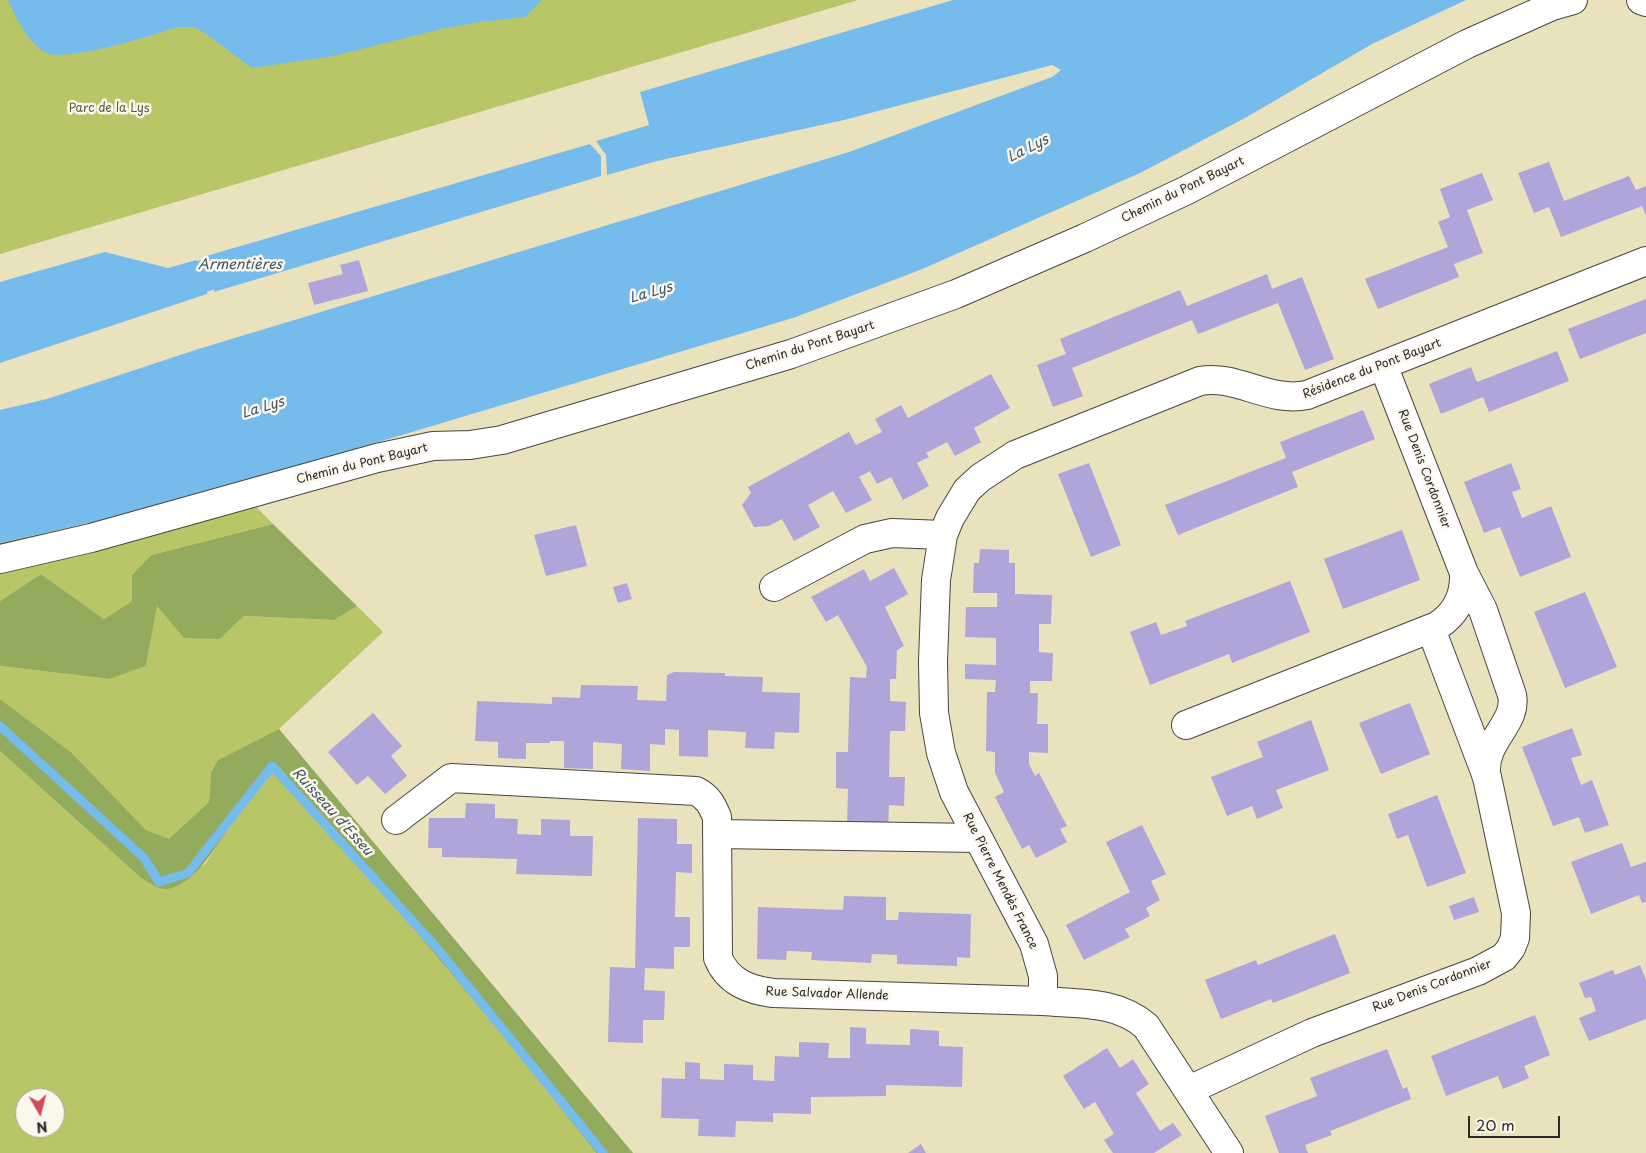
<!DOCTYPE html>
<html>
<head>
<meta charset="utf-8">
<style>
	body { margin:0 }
	#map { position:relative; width:1646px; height:1153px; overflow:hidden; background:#eae1bd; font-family:"Playpen Sans",sans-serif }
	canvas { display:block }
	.north { position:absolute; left:15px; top:1088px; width:50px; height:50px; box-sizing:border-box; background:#fbf7ec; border:1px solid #a8a59f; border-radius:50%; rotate:172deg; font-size:14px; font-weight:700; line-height:20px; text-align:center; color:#2b2b2b }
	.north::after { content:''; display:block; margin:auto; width:18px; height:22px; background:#d1495b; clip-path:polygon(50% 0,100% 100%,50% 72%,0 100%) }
	.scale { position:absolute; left:1468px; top:1116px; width:92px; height:22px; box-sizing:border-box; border:2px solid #2b2b2b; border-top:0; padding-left:6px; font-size:15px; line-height:18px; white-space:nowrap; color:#2b2b2b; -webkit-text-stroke:4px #fbf7ec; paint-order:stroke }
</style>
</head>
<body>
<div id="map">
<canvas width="1646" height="1153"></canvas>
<div class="north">N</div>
<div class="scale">20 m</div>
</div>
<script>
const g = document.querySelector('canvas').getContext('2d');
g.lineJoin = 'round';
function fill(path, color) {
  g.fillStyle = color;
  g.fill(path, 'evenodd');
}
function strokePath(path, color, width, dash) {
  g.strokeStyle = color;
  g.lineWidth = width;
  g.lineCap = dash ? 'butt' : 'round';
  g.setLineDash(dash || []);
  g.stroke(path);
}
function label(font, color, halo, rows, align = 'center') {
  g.font = font + ' "Playpen Sans",sans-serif';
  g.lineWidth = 5;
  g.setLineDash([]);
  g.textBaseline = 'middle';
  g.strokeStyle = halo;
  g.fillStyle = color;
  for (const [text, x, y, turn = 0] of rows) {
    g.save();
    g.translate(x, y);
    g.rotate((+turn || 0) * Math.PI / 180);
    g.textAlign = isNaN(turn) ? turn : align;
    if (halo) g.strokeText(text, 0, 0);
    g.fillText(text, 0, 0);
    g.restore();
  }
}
const green = new Path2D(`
	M0,0H858L0,254Z
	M234,484L273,524L151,555L132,575V601L104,619L41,574L0,601V543L111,518Z
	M157,605L220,639L244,616L333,620L357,606L383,632L279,729L218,760L211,772L209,802L169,840L146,830L71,752L0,699V666L110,679L146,666Z
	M0,751L141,878L164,889L206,863L255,782L267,769L280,768L523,1060L596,1153H0ZM25,1098H55V1128H25Z`);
const forest = new Path2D(`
	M273,524L357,606L334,620L244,616L220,639L184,638L157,606L146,666L110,679L0,666V601L41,574L104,619L132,601V575L151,555Z
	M0,699L71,752L146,830L169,839L209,802L211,772L218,760L279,729L633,1153H596L523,1060L280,768L267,769C240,797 206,888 165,889C158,889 148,882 141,878L0,751Z`);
const water = new Path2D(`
	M8,0H542L525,17L480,22L441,29L334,56L252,68L203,32L193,27H179C155,34 65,64 45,52C26,41 17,19 8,0Z
	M953,0H1466L1372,44L1245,118L1140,173L920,270L793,318L315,461L111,518L0,543V410L47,399L192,351L849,152L1052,77L1061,70L1052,65L844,120L657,161L607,175L606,155L596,141L649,125L640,92Z
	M590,144L601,156V176L214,292L215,272L203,257Z
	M105,252L168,268L196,260L208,274L207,294L0,363V282Z`);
const stream = new Path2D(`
	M0,726L144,858L159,882L188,873L272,766L437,948L603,1153`);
const canal = new Path2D(`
	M166,288L257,259`);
const building = new Path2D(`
	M1549,162L1564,201L1629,176L1636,190L1646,186V216L1642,206L1561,237L1549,207L1534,213L1518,173Z
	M1482,173L1493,200L1467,210L1483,253L1454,264L1459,277L1378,309L1365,279L1448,247L1438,222L1450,217L1440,189Z
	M359,260L368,291L314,305L308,283L343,274L340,265Z
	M1267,274L1272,289L1302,277L1334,359L1305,370L1278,303L1198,334L1192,320L1072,368L1083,396L1053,407L1037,365L1066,354L1060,339L1180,290L1187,306Z
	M1646,299V333L1580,359L1568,329Z
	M1557,351L1569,381L1489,412L1483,397L1441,414L1429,384L1471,367L1477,382Z
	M991,374L1010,408L974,428L981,442L955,456L947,442L926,453L929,457L917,463L929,486L903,500L891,477L877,484L870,471L859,477L872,500L846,513L833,491L808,505L820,527L794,541L782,519L769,526L754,527L742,505L751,493L748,487L849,432L856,445L882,432L875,419L901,405L908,418Z
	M1363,410L1375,439L1292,472L1298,487L1178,535L1165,505L1286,458L1280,442Z
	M1089,463L1121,545L1091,557L1058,474Z
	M1511,463L1521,489L1512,492L1522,518L1551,506L1571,557L1520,577L1500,527L1484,533L1464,482Z
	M576,525L587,566L546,576L534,535Z
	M1402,530L1420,580L1343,609L1324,559Z
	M980,549L1009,550V563H1015V594L1052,595L1051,624H1039V652L1053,653L1052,681H1030V693H1038L1037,724H1048V753L1029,752V764L1035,776L1039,773L1067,826L1060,829L1067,842L1036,858L1029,845L1022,849L995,797L1004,792L995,773V752L986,751L987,692H995L996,680L965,679V664L996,665V638L965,637L966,607H997V593H973L974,563H979Z
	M894,568L908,594L885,607L904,646L897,650L896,679H890V701L906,702L905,731H890L889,777H905L904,806L889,805L888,828L847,827L848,789L836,788V752H848L850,677L866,678L867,667L838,615L826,622L811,597L864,569L870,581Z
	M1290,581L1310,632L1232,663L1229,654L1150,685L1130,632L1156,622L1161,635L1187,626L1185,621Z
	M627,583L632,599L618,603L613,587Z
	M1585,592L1617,667L1565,688L1534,612Z
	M674,672L725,673V676L763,677L762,692L800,693L799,733L775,732L774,749L745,748L746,732L708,730V757L679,756V730L665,729V745L650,744V771L621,769L622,744L593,742V769L564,768V741H550V743H526V759L498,758V742L475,741L477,701L552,704V697L580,698L581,685L638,686L637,700L666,701L667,675Z
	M1410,703L1430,754L1381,774L1359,723Z
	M373,713L402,746L391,756L407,776L385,794L368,776L357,785L328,752Z
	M1311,720L1329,770L1276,790L1283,808L1257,819L1252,806L1227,816L1211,777L1263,757L1257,742Z
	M1572,728L1582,755L1571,758L1581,785L1592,780L1609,825L1585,833L1579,817L1553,826L1522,747Z
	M1437,795L1466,873L1427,887L1408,835L1397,839L1388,814Z
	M466,803L495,804V818L518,819L517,834L541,835V819L570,820V836H593L592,876L516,874L517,859L442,857V848H428L429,818H465Z
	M638,818L677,819V844H692V873L676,872L675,917H690V947H674V969L645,968L644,990L665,991L664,1020H643V1043L608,1042L610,967L635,968Z
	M1142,825L1166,874L1151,881L1160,900L1146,908L1150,916L1125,929L1130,937L1084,960L1066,925L1130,892L1106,842Z
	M1622,843L1631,867L1646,862V902L1642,903L1639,895L1591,914L1571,862Z
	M844,896L886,897V920H898L899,912L971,914L970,958L957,957V966L897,964V955L872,954L871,963L811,960L812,952L787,951L786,960L757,959L758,907L843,910Z
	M1474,897L1479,912L1454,920L1449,906Z
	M1335,934L1350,973L1273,1003L1271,999L1221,1019L1205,980L1256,960L1258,965Z
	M1640,965L1646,980V1019L1589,1041L1579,1018L1596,1011L1591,997L1585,998L1579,983L1613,970L1615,975Z
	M1535,1015L1550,1055L1524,1066L1529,1078L1503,1089L1498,1076L1446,1096L1431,1056Z
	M850,1027L866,1028V1044L910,1045V1029L939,1031V1046L963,1047L962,1087L886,1085V1096L811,1097V1114L773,1113V1122L736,1121L735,1137L698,1136L699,1119L661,1118L662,1078L685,1079V1062L700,1063V1079L724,1080V1064L753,1065V1080L774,1081L775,1056L799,1057V1042L829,1043L828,1058H850Z
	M1107,1048L1120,1068L1133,1059L1141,1072L1149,1084L1136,1093L1160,1131L1173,1123L1182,1135L1154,1153H1113L1104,1140L1114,1134L1095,1102L1084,1109L1063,1076Z
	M1387,1049L1403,1089L1407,1087L1411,1099L1330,1131L1332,1135L1305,1145L1308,1153H1279L1265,1116L1317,1096L1310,1078Z
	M921,1144L926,1153H908Z`);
const minor = new Path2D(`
	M1641,0L1646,2
	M1383,365L1464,573L1483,610L1512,695C1518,724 1483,739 1486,775
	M0,559L91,538L377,458L433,446L470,445L502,440L791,354L956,294L1085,238L1187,190L1467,44L1552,6L1573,0
	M774,587L865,539L892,533L943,535
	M1186,725L1437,626C1456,614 1465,596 1464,573
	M396,820L451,778L696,791C708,797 712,805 717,817L718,958C728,982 749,990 773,993L1043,1001
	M717,834L977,838
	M1189,1090L1312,1033L1478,971L1504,957L1511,948L1515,938L1516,913L1487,777L1431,629
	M1229,1153L1146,1026C1116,1001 1081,1004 1043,1001V976L1034,944L954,792L941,753L934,713L933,661L936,580L943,535L950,518L967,490L980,478L1015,455L1200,381C1236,374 1269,403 1307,395L1646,261`);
const parkNames = [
	["Parc de la Lys",109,109]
];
const streetNames = [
	["Chemin du Pont Bayart",1183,190,-26],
	["Chemin du Pont Bayart",810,346,-18],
	["Résidence du Pont Bayart",1372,369,-21],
	["Chemin du Pont Bayart",362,464,-14],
	["Rue Denis Cordonnier",1424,469,69],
	["Rue Pierre Mendès France",1000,881,63],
	["Rue Denis Cordonnier",1432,986,-21],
	["Rue Salvador Allende",827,994,2]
];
const waterNames = [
	["La Lys",1028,149,-27],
	["Armentières",240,265],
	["La Lys",651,293,-16],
	["La Lys",263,408,-17],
	["Ruisseau d'Esseu",332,812,48]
];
fill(green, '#b9c668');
fill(forest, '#92ab5c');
fill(water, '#75bbec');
strokePath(stream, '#75bbec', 9);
strokePath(canal, '#75bbec', 32);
fill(building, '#afa5db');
strokePath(minor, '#484641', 30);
strokePath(minor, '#fff', 28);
label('12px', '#565a3d', '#fbf7ec', parkNames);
label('12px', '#2b2b2b', '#fbf7ec', streetNames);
label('italic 14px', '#415665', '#fbf7ec', waterNames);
</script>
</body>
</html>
